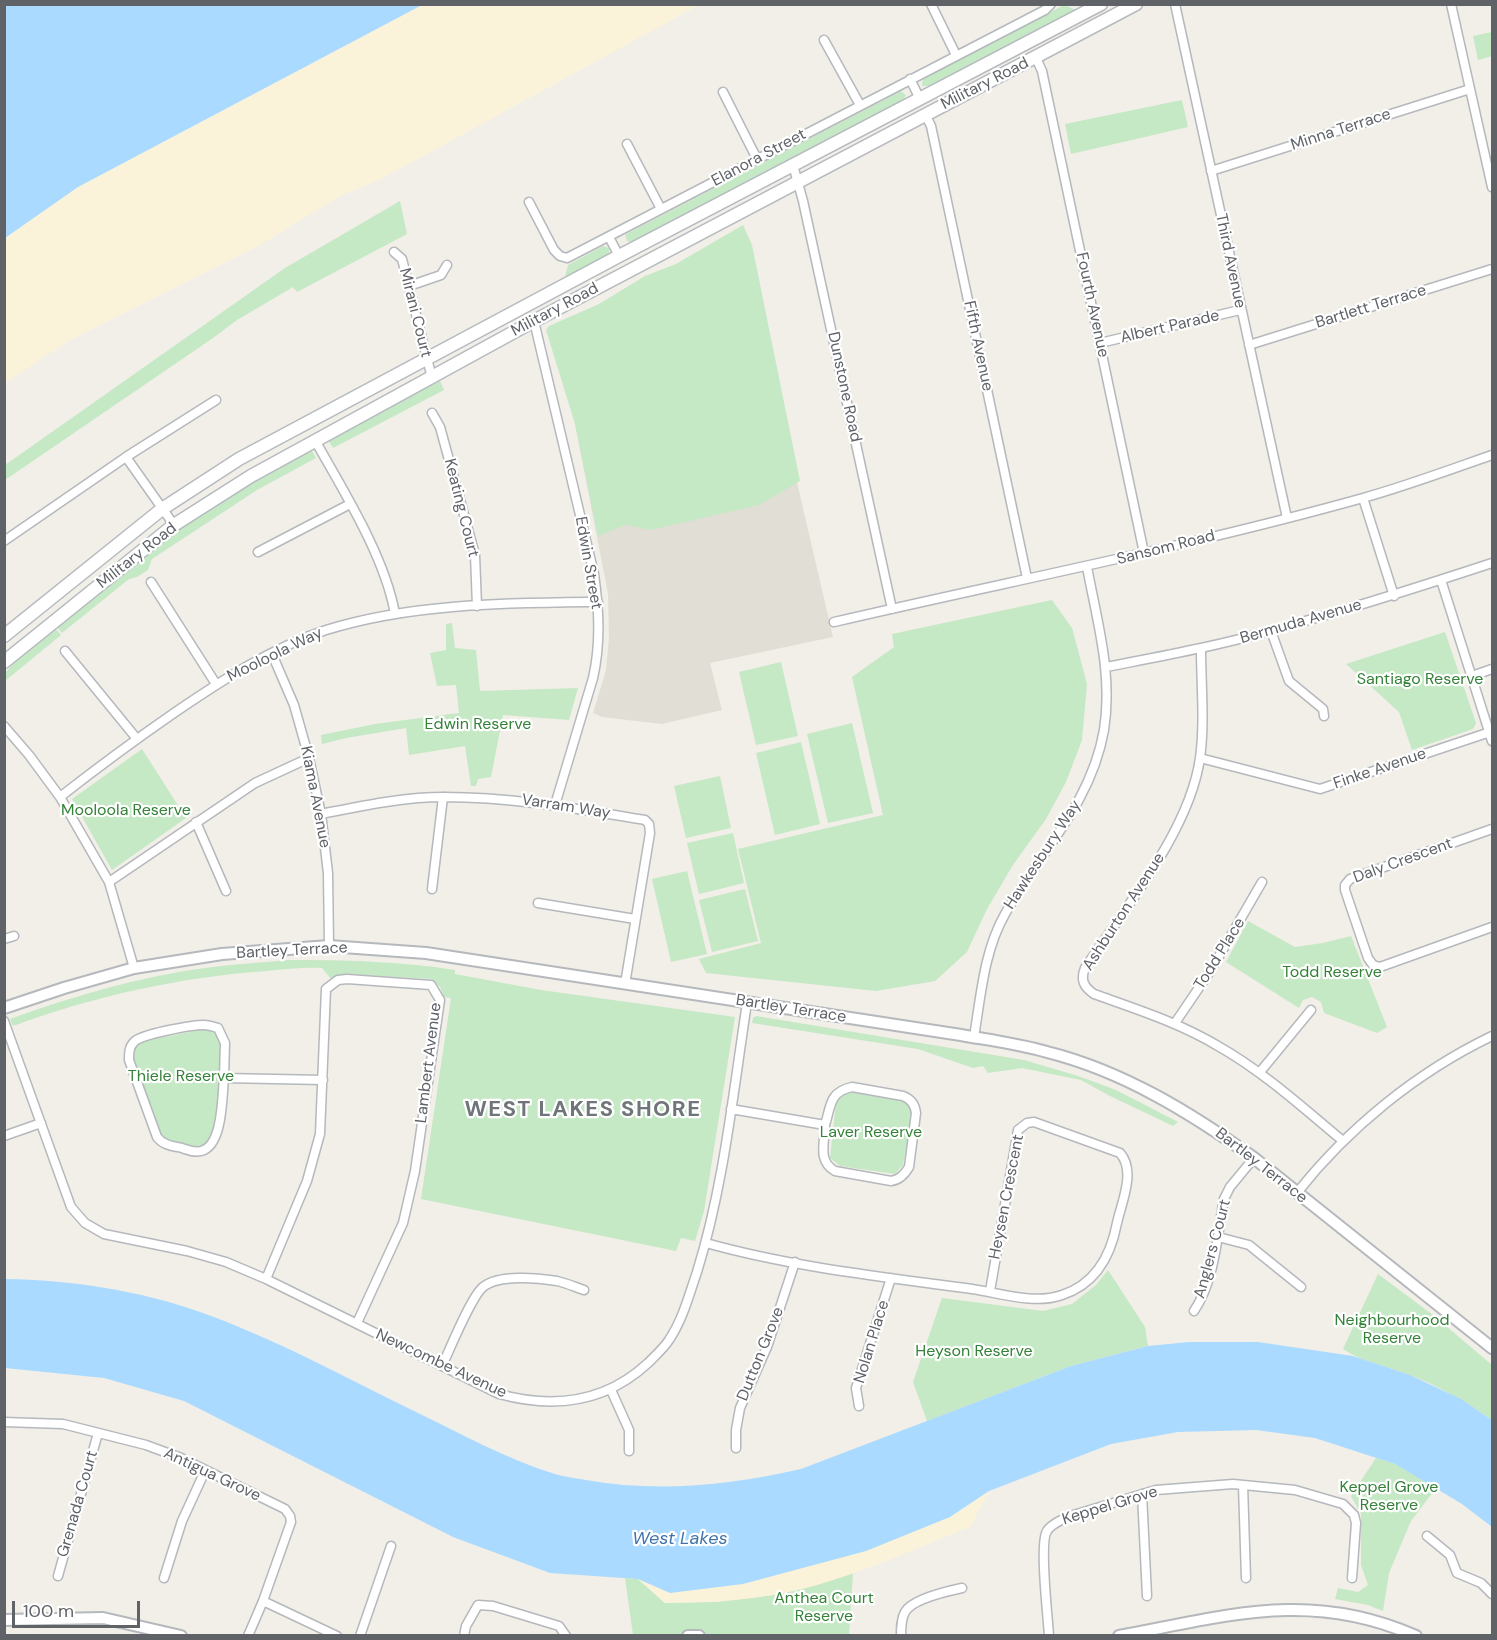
<!DOCTYPE html>
<html>
<head>
<meta charset="utf-8">
<style>
	body { margin:0 }
	#map { position:relative; width:1497px; height:1640px; overflow:hidden; background:#f1efe8; font-family:"DM Sans",sans-serif }
	canvas { display:block }
	.frame { position:absolute; inset:0; border:6px solid #5f6368; pointer-events:none }
	.scale { position:absolute; left:12px; top:1601px; width:128px; height:27px; box-sizing:border-box; border:3px solid #5f6368; border-top:0; padding-left:8px; font-size:18px; line-height:21px; white-space:nowrap; color:#5f6368; -webkit-text-stroke:4px #fff; paint-order:stroke }
</style>
</head>
<body>
<div id="map">
<canvas width="1497" height="1640"></canvas>
<div class="frame"></div>
<div class="scale">100 m</div>
</div>
<script>
const g = document.querySelector('canvas').getContext('2d');
g.lineJoin = 'round';
function fill(path, color) {
  g.fillStyle = color;
  g.fill(path, 'evenodd');
}
function strokePath(path, color, width, dash) {
  g.strokeStyle = color;
  g.lineWidth = width;
  g.lineCap = dash ? 'butt' : 'round';
  g.setLineDash(dash || []);
  g.stroke(path);
}
function label(font, color, halo, rows, align = 'center') {
  g.font = font + ' "DM Sans",sans-serif';
  g.lineWidth = 4.5;
  g.setLineDash([]);
  g.textBaseline = 'middle';
  g.strokeStyle = halo;
  g.fillStyle = color;
  for (const [text, x, y, turn = 0] of rows) {
    g.save();
    g.translate(x, y);
    g.rotate((+turn || 0) * Math.PI / 180);
    g.textAlign = isNaN(turn) ? turn : align;
    if (halo) g.strokeText(text, 0, 0);
    g.fillText(text, 0, 0);
    g.restore();
  }
}
const education = new Path2D(`
	M772,375L833,637L710,663L722,710L662,724L602,717L593,713L606,670L609,637L608,594L575,424Z`);
const green = new Path2D(`
	M1064,5L1076,10L929,86H922L923,78Z
	M1492,32V56L1478,60L1473,36Z
	M901,91L906,95L903,100L633,243L627,241L625,235L628,233Z
	M1182,100L1188,127L1071,154L1065,124Z
	M400,201L407,234L297,292L293,287L237,320L213,338L5,480V465L285,268Z
	M743,225L752,245L800,481L759,505L651,530L626,525L598,536L575,424L546,330L549,326L599,304L645,276L676,264Z
	M603,246L609,248V255L565,277L568,265Z
	M440,381L444,390L333,448L328,440Z
	M311,449L316,458L257,490L152,559L148,570L137,577L129,579L62,633L57,627L185,521L247,482Z
	M1052,600L1072,628L1087,684L1082,740L1066,782L1046,819L1013,865L987,909L967,952L935,981L876,991L706,973L699,959L761,943L738,849L883,815L852,677L894,647L892,634Z
	M452,623L455,648L476,650L480,691L578,688L569,720L503,715L491,777L478,779L476,786H471L465,746L409,755L406,728L346,738L322,744L321,735L375,724L459,713L456,685L437,686L430,653L446,650V624Z
	M55,628L61,635L5,681V673L21,655Z
	M1445,632L1476,723L1473,729L1412,750L1399,712L1346,664Z
	M781,662L798,736L756,745L739,672Z
	M852,723L873,813L828,823L807,734Z
	M801,742L820,824L775,835L756,753Z
	M142,749L186,818L112,870L72,799Z
	M720,776L731,828L686,838L674,786Z
	M733,833L744,883L699,894L687,843Z
	M687,871L707,954L671,962L652,879Z
	M745,889L758,941L712,952L699,900Z
	M1248,921L1295,947L1323,943L1351,936L1387,1027L1377,1033L1324,1013L1321,1002L1312,997L1303,1000L1299,1008L1226,962Z
	M287,960C343,960 400,961 455,970V974L541,990L735,1017L704,1211L695,1241L681,1238L676,1251L421,1199L451,998L444,997L440,987L431,979L349,974L338,975L331,979L322,968C304,967 286,969 267,971C180,977 95,996 13,1026L10,1019C74,996 138,977 205,968C232,964 260,963 287,960Z
	M756,1016L1024,1060L1078,1076L1116,1090L1178,1122L1173,1126L1108,1095L1081,1080L1022,1068L988,1073L983,1066L973,1068L918,1049L752,1023L753,1018Z
	M204,1029L215,1031L221,1039C220,1069 225,1119 206,1144C192,1150 170,1144 159,1134L132,1060L134,1047L140,1042Z
	M850,1092L902,1101L910,1106L912,1116L903,1165L895,1174L840,1166L830,1158L836,1102L842,1095Z
	M1108,1270L1145,1327L1148,1346L1071,1366L927,1421L913,1382L942,1298L1043,1311L1072,1304L1096,1285Z
	M1378,1274L1433,1315L1492,1365V1420C1466,1402 1438,1385 1407,1374C1386,1366 1362,1362 1343,1349Z
	M1376,1458L1395,1464L1436,1488L1411,1521L1389,1573L1383,1611L1368,1605L1335,1599L1338,1588L1358,1592L1368,1585L1361,1565V1514L1351,1496Z
	M853,1573L849,1635H633L625,1578L638,1579L665,1603L718,1602L784,1593Z`);
const sand = new Path2D(`
	M422,5H699L381,179L340,196L260,245L70,340L5,383V238L78,187Z
	M989,1491L970,1527C909,1551 848,1580 784,1593C745,1601 705,1602 665,1603L638,1579L670,1593L950,1517Z`);
const water = new Path2D(`
	M5,4H422V5L78,187L5,238Z
	M5,1279C71,1280 137,1290 200,1312C274,1338 344,1377 414,1411C460,1433 506,1459 555,1474C565,1477 576,1478 586,1480C659,1493 729,1485 801,1469L1071,1366L1148,1346L1189,1342H1258L1353,1356L1410,1375L1461,1399L1492,1420V1527L1462,1504L1395,1464L1315,1438L1256,1430L1178,1432L1111,1444L989,1491L950,1517L866,1551L743,1584L670,1593L638,1579L550,1573L453,1537L184,1401L104,1378L5,1368Z`);
const minor = new Path2D(`
	M931,4L956,55
	M1175,4L1287,518
	M1451,4L1492,187
	M824,40L860,105
	M1036,58L1042,71L1144,553
	M910,79L920,99
	M723,92L757,159
	M925,114L931,126L1027,578
	M627,144L661,209
	M793,165L803,201L892,609
	M1211,171L1470,89
	M529,202L554,250L560,256L567,258L1045,10L1051,4
	M609,237L619,256
	M394,252L402,259L432,378
	M409,286L441,275L447,265
	M534,321L594,574C599,609 601,643 593,678L555,805
	M1100,343L1240,310
	M1249,345L1492,269
	M432,413L440,427L475,555L477,606
	M316,442C344,492 385,557 395,614
	M126,457L174,525
	M1363,498L1394,596
	M4,541L126,457L216,400
	M258,552L350,504
	M1441,580L1492,741
	M151,582L216,684
	M834,622C1010,581 1188,547 1363,498C1406,486 1449,470 1492,455
	M1271,631L1289,681L1323,709L1324,716
	M1201,649C1201,684 1205,722 1200,758C1190,830 1125,908 1085,968C1080,980 1084,987 1094,994C1136,1009 1180,1023 1218,1046C1264,1072 1303,1108 1343,1141
	M65,651L137,739
	M272,654L294,705L309,758L321,814L328,873L329,946
	M1106,667C1162,656 1218,646 1273,630C1347,610 1419,587 1492,563
	M1472,676L1492,669
	M4,726L29,755L60,797L109,882L134,968
	M1200,758L1320,789L1490,732
	M60,797C97,768 135,740 174,713C221,681 271,648 326,630C412,603 508,603 598,602
	M321,814C362,806 402,797 444,797C512,797 578,809 645,820L649,824L650,833L625,984
	M196,822L226,891
	M1492,829L1350,879L1345,885V890L1368,958L1373,965L1380,967L1492,927
	M109,882L255,783L309,758
	M432,889L443,797
	M538,903L635,919
	M4,939L14,936
	M4,1021L71,1207L85,1223L104,1234L187,1251L226,1262L266,1279L499,1394C554,1409 605,1403 648,1363C655,1356 664,1348 669,1340C683,1319 689,1295 697,1272C724,1185 733,1093 747,1003
	M1175,1023L1211,970L1262,882
	M974,1037C981,995 984,951 1005,914C1041,851 1091,804 1104,730C1113,674 1097,621 1087,567
	M1260,1072L1311,1010
	M224,1078L225,1043L218,1028C214,1027 209,1025 204,1025C192,1025 141,1034 134,1042C129,1047 129,1053 129,1060L157,1137C163,1145 172,1146 182,1148C188,1150 194,1153 201,1151C223,1146 222,1097 224,1078L323,1080
	M731,1109L825,1125C825,1142 817,1161 835,1171L891,1181C900,1180 905,1174 909,1167L916,1113C915,1104 911,1099 903,1096L852,1087C829,1092 831,1106 825,1125
	M4,1136L41,1123
	M1296,1194C1348,1128 1417,1072 1492,1036
	M1218,1237L1249,1245L1301,1287
	M706,1243C792,1267 883,1277 972,1289C1000,1293 1034,1305 1062,1295C1096,1284 1111,1255 1117,1223C1122,1201 1136,1171 1120,1153L1034,1122L1027,1123L1018,1130L990,1291
	M266,1279L307,1181L320,1134L326,989L338,980L347,979L431,985L440,1000L415,1171L403,1223L357,1323
	M1194,1311C1215,1280 1217,1236 1224,1199L1230,1187L1254,1158
	M442,1366C450,1349 471,1297 483,1287C499,1274 538,1278 557,1281C566,1283 575,1287 584,1290
	M611,1390L629,1430V1451
	M859,1406L856,1388L891,1278
	M4,1422L63,1424L146,1445L181,1458L285,1509L290,1516L291,1522L263,1601L248,1636
	M736,1448V1430L740,1408L767,1347L795,1262
	M1243,1485L1246,1578
	M1142,1494L1147,1596
	M1427,1536L1450,1555L1457,1573L1481,1583L1492,1594
	M58,1576L98,1433
	M164,1578L182,1521L205,1471
	M263,1601L337,1636
	M360,1636L391,1546
	M464,1636L466,1626L478,1605L493,1606L559,1626L566,1636
	M901,1636C901,1628 901,1619 905,1612C912,1599 948,1591 962,1588
	M1049,1636C1048,1617 1039,1543 1047,1531C1051,1524 1060,1521 1067,1517L1156,1490L1233,1484L1295,1490L1343,1504L1354,1515L1356,1523L1352,1578`);
const tertiary = new Path2D(`
	M4,1008L64,988L134,968L222,954L329,946L426,953L961,1035C989,1040 1019,1044 1047,1052C1123,1071 1191,1113 1254,1158L1492,1348
	M4,1620L103,1618L181,1636
	M688,1636H699
	M1119,1636C1227,1616 1310,1589 1416,1636`);
const secondary = new Path2D(`
	M4,636L162,509L239,459L619,256L1101,4
	M4,662L174,525L251,476L534,321L1136,4`);
const streetNames = [
	["Military Road",985,84,-27],
	["Minna Terrace",1341,130,-18],
	["Elanora Street",759,158,-28],
	["Third Avenue",1230,261,78],
	["Fourth Avenue",1092,305,78],
	["Bartlett Terrace",1371,307,-17],
	["Military Road",555,310,-28],
	["Mirani Court",415,313,76],
	["Albert Parade",1170,327,-13],
	["Fifth Avenue",978,346,78],
	["Dunstone Road",844,387,78],
	["Keating Court",461,508,76],
	["Sansom Road",1166,548,-14],
	["Military Road",137,556,-38],
	["Edwin Street",588,563,80],
	["Bermuda Avenue",1301,622,-16],
	["Mooloola Way",275,655,-26],
	["Finke Avenue",1380,769,-19],
	["Kiama Avenue",315,797,79],
	["Varram Way",566,807,9],
	["Hawkesbury Way",1043,855,-57],
	["Daly Crescent",1403,861,-20],
	["Ashburton Avenue",1124,912,-57],
	["Bartley Terrace",292,951,-3],
	["Todd Place",1220,954,-58],
	["Bartley Terrace",791,1009,9],
	["Lambert Avenue",429,1063,-83],
	["Bartley Terrace",1261,1166,38],
	["Heysen Crescent",1007,1197,-79],
	["Anglers Court",1213,1249,-75],
	["Nolan Place",872,1342,-73],
	["Dutton Grove",761,1354,-68],
	["Newcombe Avenue",441,1364,25],
	["Antigua Grove",212,1475,25],
	["Grenada Court",78,1504,-74],
	["Keppel Grove",1110,1506,-17]
];
const parkNames = [
	["Santiago Reserve",1420,680],
	["Edwin Reserve",478,725],
	["Mooloola Reserve",126,811],
	["Todd Reserve",1332,973],
	["Thiele Reserve",181,1077],
	["Laver Reserve",871,1133],
	["Neighbourhood",1392,1321],
	["Reserve",1392,1339],
	["Heyson Reserve",974,1352],
	["Keppel Grove",1389,1488],
	["Reserve",1389,1506],
	["Anthea Court",824,1599],
	["Reserve",824,1617]
];
const waterNames = [
	["West Lakes",680,1539]
];
const districtNames = [
	["WEST LAKES SHORE",583,1110]
];
fill(education, '#e1ded6');
fill(green, '#c5e8c5');
fill(sand, '#fbf3d9');
fill(water, '#aadaff');
strokePath(minor, '#b5b8bc', 11);
strokePath(tertiary, '#b5b8bc', 14);
strokePath(secondary, '#b6babf', 15);
strokePath(minor, '#fff', 8);
strokePath(tertiary, '#fff', 10);
strokePath(secondary, '#fff', 12);
label('16px', '#5f6368', '#fff', streetNames);
label('16px', '#348238', '#fff', parkNames);
label('italic 18px', '#4174aa', '#fff', waterNames);
g.letterSpacing = '1.5px';
label('bold 22px', '#70757a', '#fff', districtNames);
g.letterSpacing = '0px';
</script>
</body>
</html>
